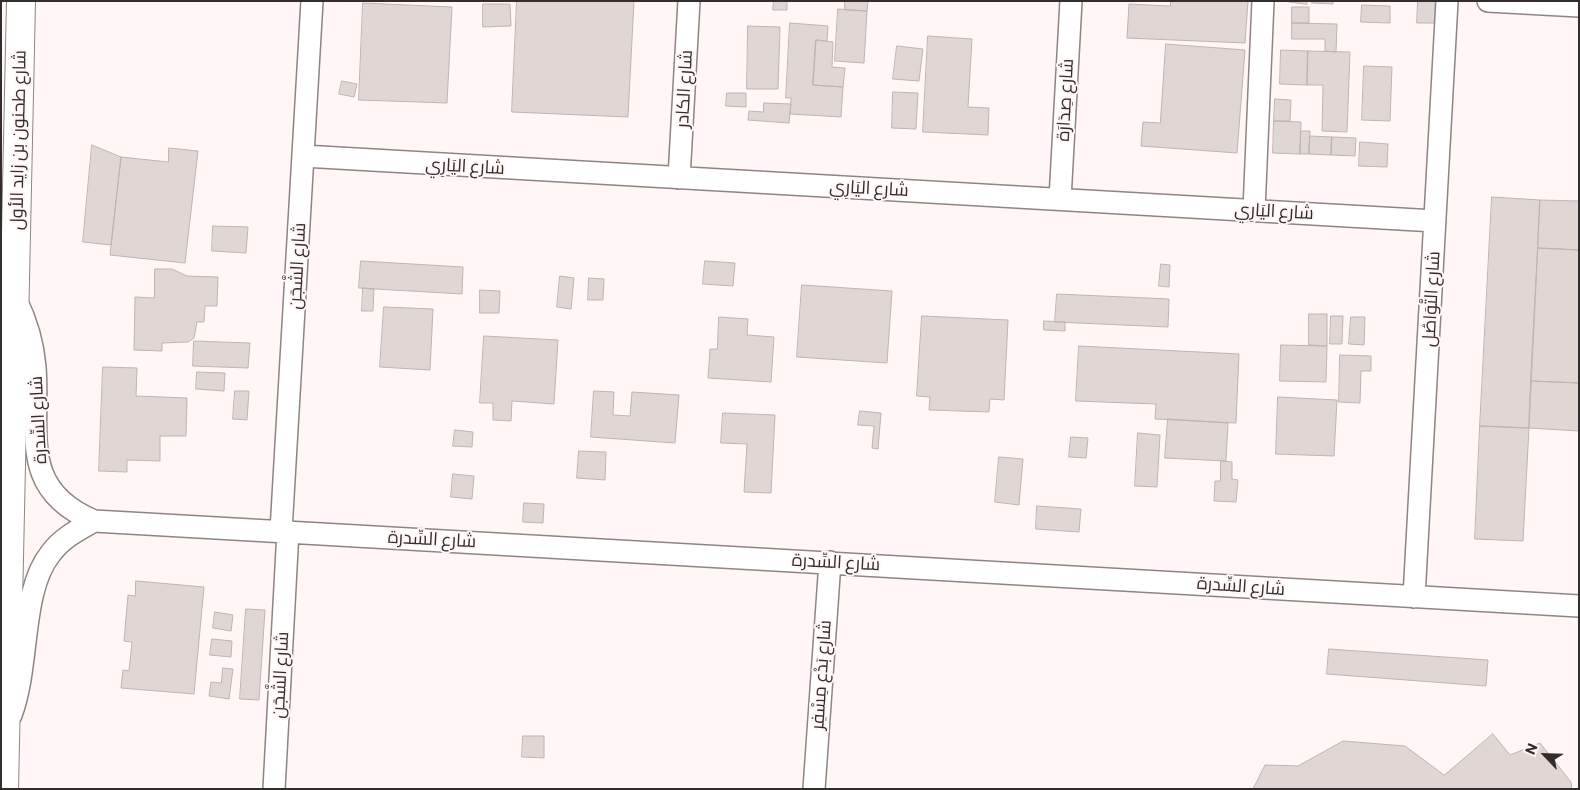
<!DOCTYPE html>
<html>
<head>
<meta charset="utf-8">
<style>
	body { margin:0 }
	#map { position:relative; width:1580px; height:790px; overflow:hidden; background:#fff6f5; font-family:Commissioner,sans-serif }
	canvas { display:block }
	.frame { position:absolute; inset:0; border:2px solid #322e2d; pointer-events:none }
	.north { position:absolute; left:1520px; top:730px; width:50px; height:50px; -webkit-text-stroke:4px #fff6f5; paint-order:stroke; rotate:294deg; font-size:14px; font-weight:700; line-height:20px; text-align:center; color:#322e2d }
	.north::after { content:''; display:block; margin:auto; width:18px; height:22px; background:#322e2d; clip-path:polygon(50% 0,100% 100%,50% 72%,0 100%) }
</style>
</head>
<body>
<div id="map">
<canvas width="1580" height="790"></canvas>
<div class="frame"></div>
<div class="north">N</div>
</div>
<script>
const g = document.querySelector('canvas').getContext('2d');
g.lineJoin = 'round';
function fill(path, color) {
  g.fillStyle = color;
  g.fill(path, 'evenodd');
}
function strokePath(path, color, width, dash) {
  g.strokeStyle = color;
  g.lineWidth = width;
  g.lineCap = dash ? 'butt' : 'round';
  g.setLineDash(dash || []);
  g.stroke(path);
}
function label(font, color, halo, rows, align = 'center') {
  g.font = font + ' Commissioner,Cairo,sans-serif';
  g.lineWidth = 4;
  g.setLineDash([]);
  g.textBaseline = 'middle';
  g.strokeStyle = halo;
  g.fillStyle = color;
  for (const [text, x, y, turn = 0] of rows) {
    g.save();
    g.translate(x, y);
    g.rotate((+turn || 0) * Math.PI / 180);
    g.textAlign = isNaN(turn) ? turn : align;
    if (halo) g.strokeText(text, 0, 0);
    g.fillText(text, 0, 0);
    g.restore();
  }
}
const building = new Path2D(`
	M517,1H634L628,117L512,112Z
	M774,1H787V10H773Z
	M845,1H868L867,11L845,10Z
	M1171,1H1248L1245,43L1127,38L1129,4L1170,6Z
	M1283,1H1307V4Z
	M1312,1H1333V4L1312,3Z
	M1418,1H1436V23H1417Z
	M363,3L452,7L447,103L359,100Z
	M483,4H510L511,26L483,27Z
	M1362,5L1390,6V23L1361,22Z
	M1292,7H1309V23H1292Z
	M838,9L867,11L864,63L835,61Z
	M790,23L828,26L827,41L816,40L813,85L843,87L841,117L790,114L791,98H786Z
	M1292,23L1337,24L1336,52L1325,51V39H1292Z
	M748,26L780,27L778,89H747Z
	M928,36L972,39L968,107L989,108L988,135L923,132Z
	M816,40L833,42L832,67L845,68L843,87L813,85Z
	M1166,44L1245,50L1237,153L1141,146L1143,122L1160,123Z
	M897,46L923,49L919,81L893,79Z
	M1281,50L1308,51L1307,85L1280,84Z
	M1308,51L1350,52L1347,132L1322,131L1323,85H1307Z
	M1364,66L1392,67L1390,121L1362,120Z
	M342,81L357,84L354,97L339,94Z
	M893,92L918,93L916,129L892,128Z
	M727,93H746V107L726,106Z
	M1275,99L1291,100L1290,121H1274Z
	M764,103L791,104L789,123L748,120L749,111L763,112Z
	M1274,121L1301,122L1300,154L1273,153Z
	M1301,131H1310L1309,154H1300Z
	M1310,136L1332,137L1331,155L1309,154Z
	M1332,137L1356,138L1355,156L1331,155Z
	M1360,142L1388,144L1387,167L1359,166Z
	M92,145L121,157L111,245L83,242Z
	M169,148L198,151L185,263L110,255L121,157L168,162Z
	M1492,197L1540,200L1529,428L1480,426Z
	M1540,200L1579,201V250L1538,248Z
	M213,226L248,227L246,253L212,251Z
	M1538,248L1579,250V383L1531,381Z
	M361,261L463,267L462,294L359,288Z
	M705,261L735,263L733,286L703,284Z
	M1161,264L1170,265L1169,287L1159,286Z
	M155,269H172L187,276L218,277L217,306H205L204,322H197L194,338L188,342L162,343V351L134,350L135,297L154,298Z
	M560,276L574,278L571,309L557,307Z
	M589,278L604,279L603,300H588Z
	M802,285L892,291L887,363L797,357Z
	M363,288L374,289L373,311H362Z
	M480,290L500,291L499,313H480Z
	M1057,294L1169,299L1168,327L1055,322Z
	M384,307L433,309L430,370L380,367Z
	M1309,314H1327V346L1309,345Z
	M922,316L1008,320L1004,400L990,399L989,412L929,410L930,397L917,396Z
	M1331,316H1343L1342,344H1330Z
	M719,317L748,319L747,335L774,337L771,382L708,378L710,349H717Z
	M1351,317H1365L1364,345L1349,344Z
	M1044,321L1065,322V331L1044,330Z
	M484,336L558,340L554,404L512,401L511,421L493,420V403H480Z
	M194,341L250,343L248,368L193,366Z
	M1281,345L1327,346L1326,382L1280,381Z
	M1079,346L1239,354L1236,423L1155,419L1156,404L1076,401Z
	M1340,355L1371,356V371H1361L1360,403L1339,402Z
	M103,367L137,368L136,396L187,398L186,436H160V461L127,460V472L99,471Z
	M197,372L225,373L224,391L196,389Z
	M1531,381L1579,383V431L1529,428Z
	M235,391H249L247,420L233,419Z
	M594,391L614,392L613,415L630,416L632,392L679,395L675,443L591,437Z
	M1278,397L1337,400L1334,456L1276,454Z
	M860,411L881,413L878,449L872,448L874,426L858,425Z
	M723,413L775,415L771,493L744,492L747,444L721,443Z
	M1168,419L1228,423L1226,461L1165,458Z
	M1480,426L1529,428L1523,541L1475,539Z
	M455,430L473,432L472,447L453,446Z
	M1138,433L1160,435L1157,487L1135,486Z
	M1071,437L1088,438L1086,458L1069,457Z
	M579,451L606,452L605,480L577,478Z
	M999,457L1023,459L1019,505L995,502Z
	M1221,461L1232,462V479L1238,480L1236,502L1214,501L1215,481H1220Z
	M453,474L474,476L472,499L451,497Z
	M524,503L544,504L543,523L523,522Z
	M1037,506L1081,509L1079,532L1036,529Z
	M136,581L204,587L194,694L121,688L123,670L129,671L132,642L124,641L128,595L135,596Z
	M246,609L265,610L259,700L240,699Z
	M215,612L233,615L231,631L213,628Z
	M212,639L232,641L231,657L210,655Z
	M1329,649L1488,660L1486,686L1327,674Z
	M223,668L233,669L229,699L209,696L211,682L221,683Z
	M1493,734L1510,755L1540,743L1571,782L1572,789H1253L1265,765L1298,766L1343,741L1405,746L1444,775Z
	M523,736H544V758L522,757Z`);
const street = new Path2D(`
	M1488,1L1579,6
	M303,156L1435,221
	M679,178L689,1
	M1060,199L1071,1
	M1254,210L1263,1
	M16,300C27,322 33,343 35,367C40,433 18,489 94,521L1579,606
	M281,531L312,1
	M1414,597L1447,1
	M11,715C30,665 20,591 51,553C62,538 78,530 94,521
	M274,789L288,531
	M814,789L830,562`);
const secondary = new Path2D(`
	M4,789L21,1`);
const streetNames = [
	["شارع الكادر",684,89,-87],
	["شارع صِدَارَة",1065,100,-87],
	["شارع طحنون بن زايد الأول",18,140,-89],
	["شارع اليَارِي",465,166,3],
	["شارع اليَارِي",869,188,3],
	["شارع اليَارِي",1274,211,3],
	["شارع الشَّجَن",297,266,-87],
	["شارع التَّوَاصُل",1431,299,-87],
	["شارع السِّدرة",38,420,-93],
	["شارع السِّدرة",432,539,3],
	["شارع السِّدرة",836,562,3],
	["شارع السِّدرة",1241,586,4],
	["شارع الشَّجَن",280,675,-87],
	["شارع بَدْع مِسْفِر",821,675,-86]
];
fill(building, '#e0d7d4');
strokePath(building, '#beb5b3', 1);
strokePath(street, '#8e8583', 24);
strokePath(secondary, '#8e8583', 30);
strokePath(street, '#fff', 21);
strokePath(secondary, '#fff', 28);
label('18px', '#322e2d', '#fff6f5', streetNames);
</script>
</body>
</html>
